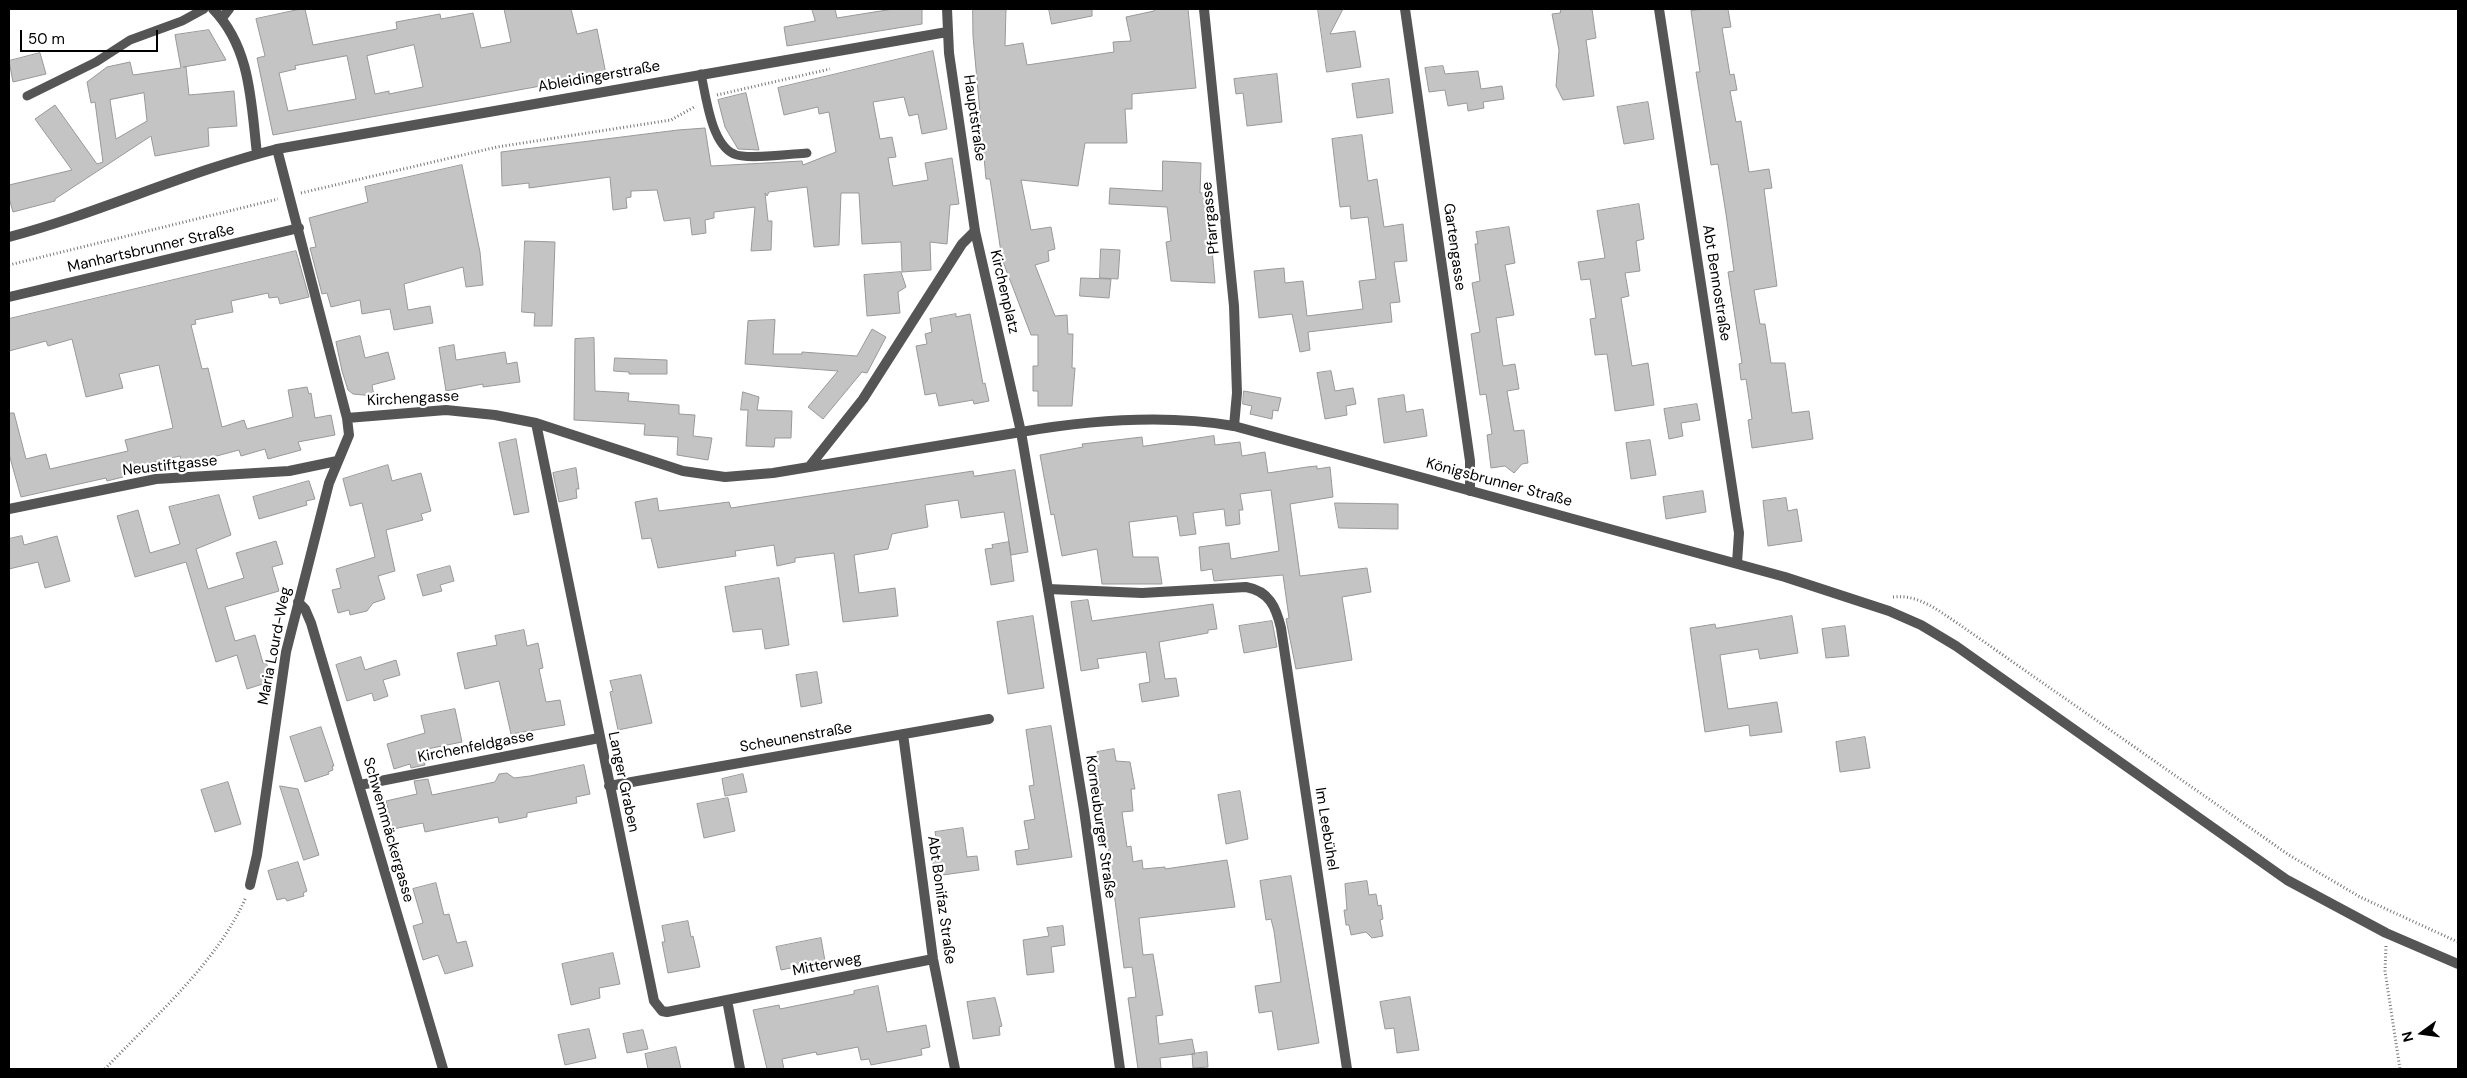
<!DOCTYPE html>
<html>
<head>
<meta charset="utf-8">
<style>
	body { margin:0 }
	#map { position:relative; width:2467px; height:1078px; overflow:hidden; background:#fff; font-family:"DM Sans",sans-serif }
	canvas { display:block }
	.frame { position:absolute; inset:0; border:10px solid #000; pointer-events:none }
	.north { position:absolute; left:2397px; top:1008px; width:50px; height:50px; -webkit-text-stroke:4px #fff; paint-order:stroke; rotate:256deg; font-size:14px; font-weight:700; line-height:20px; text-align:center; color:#000 }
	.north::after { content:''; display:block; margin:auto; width:18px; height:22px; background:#000; clip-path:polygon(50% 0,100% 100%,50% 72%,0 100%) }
	.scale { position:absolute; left:20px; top:30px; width:138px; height:22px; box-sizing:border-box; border:2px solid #000; border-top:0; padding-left:6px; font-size:15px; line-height:18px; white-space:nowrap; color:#000; -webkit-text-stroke:4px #fff; paint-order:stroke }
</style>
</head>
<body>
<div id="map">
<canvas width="2467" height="1078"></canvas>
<div class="frame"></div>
<div class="north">N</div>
<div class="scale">50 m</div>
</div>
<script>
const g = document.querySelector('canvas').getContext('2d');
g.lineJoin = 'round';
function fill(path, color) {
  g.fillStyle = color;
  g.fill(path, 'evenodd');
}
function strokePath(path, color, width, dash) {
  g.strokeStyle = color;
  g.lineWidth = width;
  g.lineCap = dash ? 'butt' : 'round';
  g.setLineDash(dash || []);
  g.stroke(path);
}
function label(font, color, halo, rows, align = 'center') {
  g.font = font + ' "DM Sans",sans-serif';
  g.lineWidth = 4.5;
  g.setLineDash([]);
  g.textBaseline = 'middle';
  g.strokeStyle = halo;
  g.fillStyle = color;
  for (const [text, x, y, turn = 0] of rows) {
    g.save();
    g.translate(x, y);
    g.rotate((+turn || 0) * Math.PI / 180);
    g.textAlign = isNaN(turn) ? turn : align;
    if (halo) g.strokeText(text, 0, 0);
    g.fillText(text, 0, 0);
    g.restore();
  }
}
const building = new Path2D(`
	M301,9H305L313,45L397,29L396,22L440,14L441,19L473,13L481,48L511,42L504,9H571L577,34L597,29L606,74L273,135L257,58L265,56L256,19ZM414,45L423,87L389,94V91L375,94L367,56ZM347,56L356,99L288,111L279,73L296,69L295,66Z
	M812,9H835L837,18L893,9H922V24L787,46L784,27L815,21Z
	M973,9H1006L1005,46L1023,43L1027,65L1114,52L1113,42L1131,41L1126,17L1154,11V9H1188L1196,88L1132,94V109H1125L1127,143H1085L1078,186L1021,180L1031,230L1051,227L1055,249L1048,251L1049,261L1035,265L1055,316L1067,315L1068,334H1073L1072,368H1075L1072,406H1038V391H1033V366H1038V335H1031L1002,259L990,179H986L973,36Z
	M1049,9H1092V16L1052,24Z
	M1318,9H1343L1330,34L1355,31L1361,67L1327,72Z
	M1561,9H1592L1596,38L1586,40L1594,96L1563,100L1556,86L1559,50L1552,14L1560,13Z
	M1706,9H1728L1731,27L1722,28L1730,75L1734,74L1737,90L1730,91L1736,122L1741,121L1749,172L1769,169L1772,188L1764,189L1777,286L1754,290L1760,324H1765L1771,363H1785L1792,413L1809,411L1813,439L1752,448L1748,420L1752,419L1746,379L1741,380L1739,364L1742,363L1728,272L1734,271L1726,214L1718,164L1711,165L1696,72H1700L1691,11Z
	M209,30L226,60L183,67H186L189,95L234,91L237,126L208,128L209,146L155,156L151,136L55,199V201L13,212L9,198V185L72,170L35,119L55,105L97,164L103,162L95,102L91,103L87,82L107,67L130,62L133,75L181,68L175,35ZM144,93L147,121L116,139L110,100Z
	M933,51L947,129L922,134L918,114L909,116L904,97L873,102L880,139L892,137L896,157L888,158L893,186L928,180L925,163L952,158L959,204L950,205L947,244L930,242L931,270L902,272L901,242L862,244L859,193H841L839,245L814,247L807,187L769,192L767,196L765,193L768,221H772L771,250L751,251L755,207L714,212V218L705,220L706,233L692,235L690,218L664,221L657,190L631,191V197L626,198L627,208L613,210L610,177L529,188V183L502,186L501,152L678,130L705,128L711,166L802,161L803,165L836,152L829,112L819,114L818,107L784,115L778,88Z
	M40,53L46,74L13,82L9,61Z
	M1443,66L1445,74L1478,71L1481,89L1502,86L1504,99L1483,102L1484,108L1468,111L1467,103L1448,106L1445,90L1429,92L1425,68Z
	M1277,74L1282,122L1247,126L1243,93L1236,94L1234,79Z
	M1389,79L1393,113L1357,118L1352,84Z
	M746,93L759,150L738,149L725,127L718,100Z
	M1648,102L1654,139L1624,144L1617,107Z
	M1362,135L1368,181L1377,179L1384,227L1403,224L1407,261L1394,262L1400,302L1390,303L1392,322L1308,332L1310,350L1300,352L1292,314L1259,318L1254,271L1284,268L1285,283L1303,281L1307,316L1363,309L1359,281L1376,279L1368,217L1351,219L1350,206L1340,207L1332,139Z
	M1163,161L1201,163L1200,193H1207L1215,283L1171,281L1166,242L1171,241L1167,207L1109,204L1110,188L1162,191Z
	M462,165L480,252L483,285L466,287L463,267L404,284L408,310L430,306L433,323L394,330L390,309L362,314L360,300L331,307L327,293L322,294L310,248L316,247L309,218L368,202L365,187Z
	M1639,204L1644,239L1636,241L1640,271L1625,273L1629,296L1621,298L1632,366L1648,363L1654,405L1615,411L1607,354L1595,355L1590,319L1596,318L1590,279L1581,280L1578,262L1605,258L1597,211Z
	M1509,227L1515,263L1505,265L1514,315L1496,318L1503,366L1515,364L1519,389L1507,391L1514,431L1524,430L1528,463L1522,464L1514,473L1505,466L1491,468L1487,435L1492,434L1486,394L1480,395L1471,334L1480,332L1472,283L1480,281L1475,244H1478L1476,232Z
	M525,241L555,242L552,326H534L535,313L522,312Z
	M1101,249L1120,250L1118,279L1100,278Z
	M296,251L309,297L280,304L278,297L269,298L268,293L231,301L233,312L195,320L196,324L191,325L202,369L208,368L222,427L244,420L247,429L293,417L288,390L307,387L309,394L311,393L315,418L331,415L335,435L298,442L301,450L268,459L265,449L241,456L239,450L183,465L180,456L140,465L141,469L122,473L123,477L107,481L106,478L21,497L9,454V413H14L26,459L46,454L50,469L128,451L125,440L173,428L159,365L119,374L123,388L86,397L72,339L48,346L46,341L9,351V319Z
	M901,272L906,287L898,292L900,313L867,316L864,275Z
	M1081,278L1111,279L1109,298L1080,296Z
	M956,314V317L970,314L983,384L985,383L989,401L974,404L973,400L939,406L936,393L925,395L916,346L927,344L925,334L932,332L930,319Z
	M775,320L773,354H802V352L857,356L872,329L886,337L867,373L862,372L823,419L808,407L838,371L745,364L748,321Z
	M360,336L365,358L388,352L395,379L372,385L374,396L353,394L348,390L342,371L336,342Z
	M594,338L595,391L629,393L628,401L679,405V414L695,415L693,436L712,438L708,460L677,455L678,437L644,435L645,424L574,420L575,339Z
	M454,345L456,360L505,352L507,364L517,362L520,382L483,387V384L446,391L439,348Z
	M615,358L667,360V374H629V372L614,371Z
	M1331,371L1335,391L1353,388L1356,404L1346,406L1347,415L1325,419L1317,373Z
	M1244,391L1281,398L1278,411L1273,410L1272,419L1250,414L1252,406L1243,404Z
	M743,392L759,397L757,410L792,411L791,438H775L774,447L746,446L748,410H741Z
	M1404,395L1406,412L1423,409L1427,436L1384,443L1378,399Z
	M1697,404L1700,420L1681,423L1683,436L1669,439L1664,409Z
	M1214,436L1215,445L1240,442L1242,456L1265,452L1268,473L1307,467L1317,466V469L1330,467L1333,497L1290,504L1300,576L1367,568L1371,592L1342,597L1352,660L1296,669L1286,619L1289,618L1283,575L1214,581L1212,569L1201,571L1199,547L1229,543L1231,559L1279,551L1271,490L1240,494L1243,510H1239L1240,524L1226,526L1224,509L1193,513L1196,534L1180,536L1177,516L1129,522L1133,557H1158L1162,584H1102L1097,549L1062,556L1054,514L1051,515L1040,455L1083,447L1082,444L1142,437L1143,446Z
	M516,439L529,512L514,515L499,443Z
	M1650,440L1656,475L1631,479L1626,443Z
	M388,465L392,481L421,473L431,511L421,514L423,520L386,530L395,571L378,576L385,599L373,603L367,611L350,615L349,610L338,613L332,590L341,588L336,569L375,557L362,503L350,506L343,479Z
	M576,468L579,489H576L577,498L559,502L553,473Z
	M1015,470L1028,552L1011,555L1004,512L961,518L958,500L925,505L928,527L892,534L888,549L854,555L859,593L895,588L898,616L843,622L834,553L795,558V562L777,566L774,545L735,551L736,556L658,568L651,538L642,539L635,502L657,498L659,511L729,502L731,508L973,471L974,476Z
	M309,481L315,499L306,501L307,505L259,519L253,497Z
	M1703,491L1706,512L1666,519L1663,497Z
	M219,495L231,535L196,549L208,589L244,578L236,553L276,541L283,564L272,567L279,591L225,607L235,641L255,635L263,663L266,662L272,681L247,689L237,655L216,662L186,562L135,577L117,516L138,510L150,553L180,544L169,507Z
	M1786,498L1788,511L1797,509L1802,541L1768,546L1763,501Z
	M1335,503L1398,504V529L1339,528Z
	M22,536L24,545L57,536L70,581L45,588L38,562L9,569V539Z
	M1009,542L1014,581L991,585L985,549L993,548L992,545Z
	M450,566L454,581L440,585L442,591L423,596L417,575Z
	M779,578L789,645L765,649L762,629L733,632L725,587Z
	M1088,600L1092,621L1213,604L1217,629L1208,630V633L1159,642L1165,679L1176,678L1179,696L1142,702L1139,684L1150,682L1146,652L1097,659L1099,668L1081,671L1071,602Z
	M1033,616L1044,688L1008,694L997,622Z
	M1792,616L1798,653L1760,659L1758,649L1720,655L1728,709L1777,702L1782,732L1750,736L1749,725L1705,732L1690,628L1715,624L1716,628Z
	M1272,621L1277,647L1244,653L1239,626Z
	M1845,626L1849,656L1826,658L1822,629Z
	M524,630L527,646L538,643L543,668L539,669L546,702L560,700L565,725L511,734L499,681L465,689L457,653L497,645L495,636Z
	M361,657L365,670L396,660L400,675L383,680L388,696L374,701L372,693L347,701L336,665Z
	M817,672L822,703L801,707L796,675Z
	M641,675L652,723L618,730L610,692L613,691L610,681Z
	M455,709L462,742L427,749L429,759L424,760L425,765L411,768L410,764L394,769L387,744L425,733L421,716Z
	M1051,726L1072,857L1017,865L1015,851L1029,849L1024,821L1035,819L1029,786L1034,785L1026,730Z
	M321,727L334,766H332L333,770L328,772L329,774L305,782L290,737Z
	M1865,737L1870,768L1840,772L1836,742Z
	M1114,749L1116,761L1130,762L1135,789H1131L1133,811L1122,812L1127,847L1131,846L1133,862L1142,860L1143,869L1165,867V869L1227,860L1235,907L1139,918L1143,955L1153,954L1163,1015L1156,1016L1159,1044L1192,1039L1195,1054L1160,1058L1161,1069H1138L1131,1019L1128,998L1136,997L1132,967L1124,968L1097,764H1099L1097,752Z
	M584,765L590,794L576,797L577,803L527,813V817L499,823L498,817L425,832L423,823L393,829L386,801L417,794L414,781L428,779L432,795L495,782L499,774L507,773L514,778L530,776Z
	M743,774L747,792L725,796L722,779Z
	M228,782L241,824L215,832L201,790Z
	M280,786L298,789L319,855L304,860Z
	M1240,791L1248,839L1226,844L1218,795Z
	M728,798L735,831L704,838L697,804Z
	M963,828L967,857L977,856L979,870L935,876L931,848L938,847L935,832Z
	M298,862L307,891L303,893L304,896L287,901L285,898L277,900L268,871Z
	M1291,876L1319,1043L1278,1050L1272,1011L1259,1013L1255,986L1281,982L1274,931L1271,919L1266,920L1260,881Z
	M1367,881L1369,895L1376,894L1378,906L1381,905L1383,919L1380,920L1383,936L1372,938L1366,932L1351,935L1349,925H1346L1344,910H1347L1345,884Z
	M436,883L444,915L449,914L457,943L466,941L473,966L445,974L438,955L423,960L413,926L423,923L413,889Z
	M688,921L691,937L693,936L700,967L668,973L662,942H665L662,926Z
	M1063,926L1065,945L1051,947L1054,972L1027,975L1023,940L1049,936L1047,928Z
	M821,938L825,961L781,970L776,947Z
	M613,953L620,984L599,988L600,998L571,1005L562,964Z
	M878,986L887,1032L926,1025L930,1047L921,1049L922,1055L871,1065L869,1059L861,1060L858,1047L817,1055L816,1052L782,1059L784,1069H767L753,1010L779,1005L780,1009L854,994V991Z
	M1410,997L1419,1050L1397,1053L1394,1028L1385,1029L1380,1002Z
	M995,998L1002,1026L999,1027L1000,1035L973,1039L967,1002Z
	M589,1029L596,1058L565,1065L558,1035Z
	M643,1030L648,1049L627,1053L623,1034Z
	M676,1047L681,1069H648L645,1054Z
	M1207,1052L1208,1067L1193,1068L1192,1054Z`);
const path = new Path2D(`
	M717,95L830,69
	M301,193L497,147L671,120L696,106
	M9,265L278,199
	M1893,597C1919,594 1939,611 1960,625L2289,855L2360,897L2458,942
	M2386,946L2385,971L2400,1069
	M105,1069C153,1018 218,962 246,897`);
const service = new Path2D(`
	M701,74C706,96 711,144 734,154C746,160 791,154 807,153
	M27,96L96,62L130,40L182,21L204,9`);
const minor = new Path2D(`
	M1204,9L1234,306L1237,393L1234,426
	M1405,9L1470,461V491
	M1659,9L1739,533L1737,563
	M222,18L229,9
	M277,149L347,418L446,410L495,415L536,423L683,471L725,477L773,473L1021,432
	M9,297L299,228
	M536,423L654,1001L662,1011L667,1012L727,1000L740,1069
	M809,467L863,399L962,244L975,231
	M9,509L156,479L289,471L337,461
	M1048,589L1142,593L1246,587C1269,591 1276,607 1281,628L1347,1069
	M298,602L305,609L311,623L443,1069
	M903,734L933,959L955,1069
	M360,785L599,738
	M609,786L989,719
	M250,885L257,855L286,652L329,483L349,435L347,418
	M727,1000L933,959`);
const tertiary = new Path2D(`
	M213,9C251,48 251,103 257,154
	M947,9L949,53L975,231L1021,432L1048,589L1084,810L1120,1069
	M9,237C100,213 185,172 277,149L947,32
	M1021,432C1090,420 1164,414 1234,426L1785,577L1889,611L1921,625L1956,646L2287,880L2386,933L2458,964`);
const streetNames = [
	["Ableidingerstraße",599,77,-10],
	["Hauptstraße",974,118,82],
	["Pfarrgasse",1211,218,-96],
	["Gartengasse",1454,247,82],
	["Manhartsbrunner Straße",151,249,-13],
	["Abt Bennostraße",1716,283,81],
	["Kirchenplatz",1004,292,77],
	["Kirchengasse",413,399,-3],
	["Neustiftgasse",170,466,-6],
	["Königsbrunner Straße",1499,483,15],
	["Maria Lourd-Weg",275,646,-79],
	["Scheunenstraße",796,738,-10],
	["Kirchenfeldgasse",476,747,-11],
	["Langer Graben",623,782,78],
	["Korneuburger Straße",1100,827,82],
	["Im Leebühel",1326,829,81],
	["Schwemmäckergasse",388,830,74],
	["Abt Bonifaz Straße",941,900,82],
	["Mitterweg",827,965,-11]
];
fill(building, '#c4c4c4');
strokePath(building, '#999', 1);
strokePath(path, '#777', 3, [1, 2.5]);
strokePath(service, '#555', 9);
strokePath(minor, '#555', 10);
strokePath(tertiary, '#555', 10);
label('15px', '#000', '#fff', streetNames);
</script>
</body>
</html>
